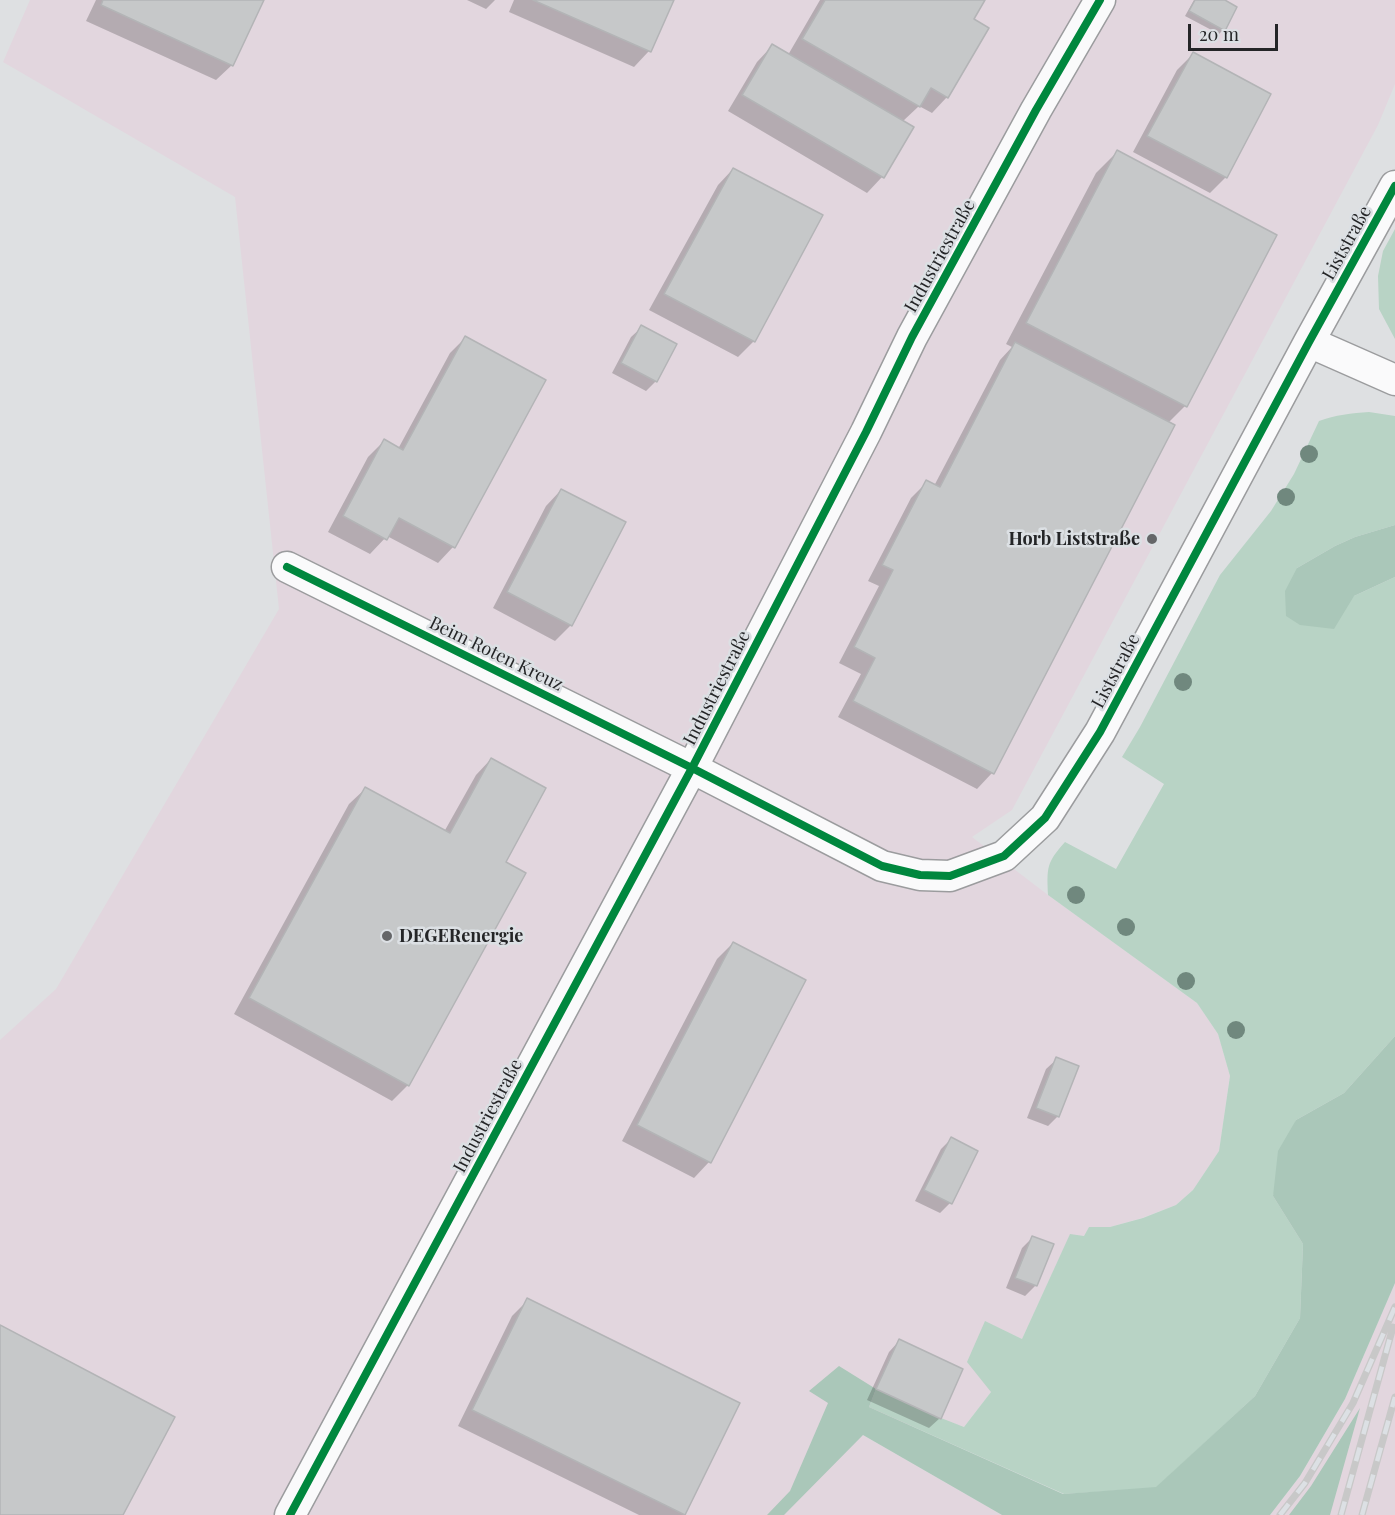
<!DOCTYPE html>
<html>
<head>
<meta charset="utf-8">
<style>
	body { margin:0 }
	#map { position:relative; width:1395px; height:1515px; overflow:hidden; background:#dee0e2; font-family:"Playfair Display",serif }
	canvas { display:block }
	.scale { position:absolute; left:1188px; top:24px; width:90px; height:27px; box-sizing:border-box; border:3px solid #242527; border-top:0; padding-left:8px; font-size:18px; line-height:21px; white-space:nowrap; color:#242527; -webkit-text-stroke:4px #dce0e4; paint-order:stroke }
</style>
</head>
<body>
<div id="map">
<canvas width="1395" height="1515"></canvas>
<div class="scale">20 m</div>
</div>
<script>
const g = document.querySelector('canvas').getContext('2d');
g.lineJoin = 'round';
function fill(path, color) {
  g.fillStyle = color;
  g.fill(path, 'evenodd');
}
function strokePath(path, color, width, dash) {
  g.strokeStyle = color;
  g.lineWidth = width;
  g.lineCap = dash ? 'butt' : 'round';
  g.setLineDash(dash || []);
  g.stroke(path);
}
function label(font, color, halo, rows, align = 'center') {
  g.font = font + ' "Playfair Display",serif';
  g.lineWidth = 5;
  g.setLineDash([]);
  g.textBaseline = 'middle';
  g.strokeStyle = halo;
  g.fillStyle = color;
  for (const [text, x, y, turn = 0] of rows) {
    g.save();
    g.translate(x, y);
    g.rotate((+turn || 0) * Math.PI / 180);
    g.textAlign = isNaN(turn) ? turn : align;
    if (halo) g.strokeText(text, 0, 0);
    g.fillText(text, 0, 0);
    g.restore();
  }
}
const industrial = new Path2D(`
	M30,0H1395V84L1378,125L1012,810L972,837L1048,895L1197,1003L1218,1034L1230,1076L1219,1151L1193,1190L1176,1205L1142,1218L1110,1227H1089L1084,1236L1070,1235L1022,1339L985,1322L991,1392L964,1427L941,1419L863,1435L1002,1515H0V1040L56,989L279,609L235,197L3,62Z
	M1395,1283V1515H1270L1300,1476L1345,1399Z`);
const green = new Path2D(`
	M1395,229V339L1379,309L1378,276L1383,251Z
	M1369,412L1395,416V525L1355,537L1335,546L1297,568L1354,596L1395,577V1036L1344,1093L1296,1120L1273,1196L1303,1244L1300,1318L1255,1396L1156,1488L1064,1494L869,1407L876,1389L941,1418L964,1427L991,1392L967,1362L985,1321L1022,1339L1070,1234L1084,1236L1089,1227H1110L1143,1218L1176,1205L1193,1190L1219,1151L1230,1076L1218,1034L1197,1003L1048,895C1047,868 1046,863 1065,842L1116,869L1164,784L1122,757L1140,727L1220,575L1271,511L1294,474L1319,421C1335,415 1352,413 1369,412Z`);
const forest = new Path2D(`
	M1395,525V577L1354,596L1334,629L1300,625L1286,616L1285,591L1297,568L1335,546L1355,537Z
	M1395,1036V1283L1345,1399L1300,1476L1270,1515H1002L863,1435L784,1515H767L790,1491L828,1403L809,1391L839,1366L876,1389L869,1407L1063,1494L1156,1487L1255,1396L1300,1318L1303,1244L1273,1196L1278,1151L1296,1120L1344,1093Z
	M1360,1408L1330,1515H1289L1311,1486Z`);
const shadow = new Path2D(`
	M96,0H262L232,65L216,80L86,21Z
	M467,0H495L486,9Z
	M514,0H672L649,51L634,67L509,12Z
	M820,0H984L972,19L947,97L932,113L919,106L902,122L882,177L867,193L728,111L757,62L772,46L788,55Z
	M1194,0H1222L1223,30L1219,34L1185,16Z
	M1193,54L1269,94L1226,177L1210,193L1133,152L1177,70Z
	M1117,152L1275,235L1185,406L1168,423L992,773L977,789L838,717L861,674L839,663L879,586L868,581L911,498L927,482L934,486L1000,360L1012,347L1006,344L1096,173Z
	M733,169L821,215L754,341L738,357L649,310L718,185Z
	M642,327L656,381L646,391L612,373L631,337Z
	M465,338L544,381L453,547L438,563L387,536L370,554L328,532L368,457L384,441L398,449L450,353Z
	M561,490L571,625L555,641L493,608L546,506Z
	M491,759L504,863L408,1085L392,1101L234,1014L349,804L365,789L444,832L476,775Z
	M733,943L804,980L709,1162L694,1178L622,1141L717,959Z
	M1057,1059L1058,1116L1048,1126L1027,1118L1046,1069Z
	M951,1139L976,1152L950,1203L940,1213L915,1201L941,1149Z
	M1032,1238L1036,1285L1025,1296L1006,1288L1022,1248Z
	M528,1300L684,1514L683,1515H639L458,1426L512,1316Z
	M899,1341L940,1418L929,1428L867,1400L889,1352Z`);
const building = new Path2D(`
	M103,0H264L233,66L101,5Z
	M533,0H674L651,52Z
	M825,0H985L974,19L989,28L948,98L931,88L920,107L802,39Z
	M1195,0H1225L1237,7L1225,31L1189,11Z
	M772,44L914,127L884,178L742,95Z
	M1193,52L1271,94L1227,178L1147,136Z
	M1117,150L1277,235L1187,407L1026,323Z
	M733,168L823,215L755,342L664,294Z
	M641,325L677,344L657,382L621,363Z
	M465,336L546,380L455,548L399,518L387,540L343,516L384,439L403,450Z
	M1015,342L1175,425L994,774L853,701L875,658L854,647L893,570L882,565L926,480L940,487Z
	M561,489L626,522L572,626L507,592Z
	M491,758L546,788L506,862L526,873L409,1086L249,998L365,787L450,833Z
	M733,942L806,980L711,1163L637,1125Z
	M1056,1057L1079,1066L1059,1117L1036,1108Z
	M951,1137L978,1151L952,1204L924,1190Z
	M1032,1236L1054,1244L1037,1286L1015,1278Z
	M527,1298L740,1403L685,1515L472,1410Z
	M0,1325L175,1417L123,1515H0Z
	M899,1339L963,1369L941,1419L876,1389Z`);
const street = new Path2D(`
	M1309,342L1395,380
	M287,567L692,768L882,866L920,875L950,876L1004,856L1045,818L1100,732L1309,342L1395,186
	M290,1515L692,768L866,432L912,337L1036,110L1100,0`);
const rail = new Path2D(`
	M1280,1515L1305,1483L1353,1403L1395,1307
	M1341,1515L1393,1327
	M1362,1515L1395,1397`);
const cycleway = new Path2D(`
	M287,567L692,768L882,866L920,875L950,876L1004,856L1045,818L1100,732L1309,342L1395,186
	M290,1515L692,768L866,432L912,337L1036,110L1100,0`);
const trees = [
	[1309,454],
	[1286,497],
	[1183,682],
	[1076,895],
	[1126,927],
	[1186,981],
	[1236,1030]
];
const markers = [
	[1152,539,6,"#656668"],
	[387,936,6,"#656668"]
];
const streetNames = [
	["Liststraße",1347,243,-61],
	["Industriestraße",940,256,-61],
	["Beim Roten Kreuz",496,654,26],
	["Liststraße",1116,671,-62],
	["Industriestraße",717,688,-63],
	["Industriestraße",488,1116,-62]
];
const poiNames = [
	["Horb Liststraße",1140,539],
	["DEGERenergie",399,936,"left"]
];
fill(industrial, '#e2d6de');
fill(green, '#b8d3c5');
fill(forest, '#aac7b9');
fill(shadow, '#0003');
fill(building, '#c6c8c9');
strokePath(building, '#b3b4b6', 1.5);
strokePath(street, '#9b9c9e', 33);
strokePath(street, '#fafafb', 30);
strokePath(rail, '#c8c8c8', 7);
strokePath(rail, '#dce0e4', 4.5, [14]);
strokePath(cycleway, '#00873e', 8);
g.fillStyle = '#70887e';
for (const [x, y] of trees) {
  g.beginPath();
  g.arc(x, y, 9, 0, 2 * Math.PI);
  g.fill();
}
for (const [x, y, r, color] of markers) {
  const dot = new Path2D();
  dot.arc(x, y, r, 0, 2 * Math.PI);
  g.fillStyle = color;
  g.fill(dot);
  strokePath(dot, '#dce0e4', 2);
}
label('18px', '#242527', '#dce0e4', streetNames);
label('bold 18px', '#242527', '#dce0e4', poiNames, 'right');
</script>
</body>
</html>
